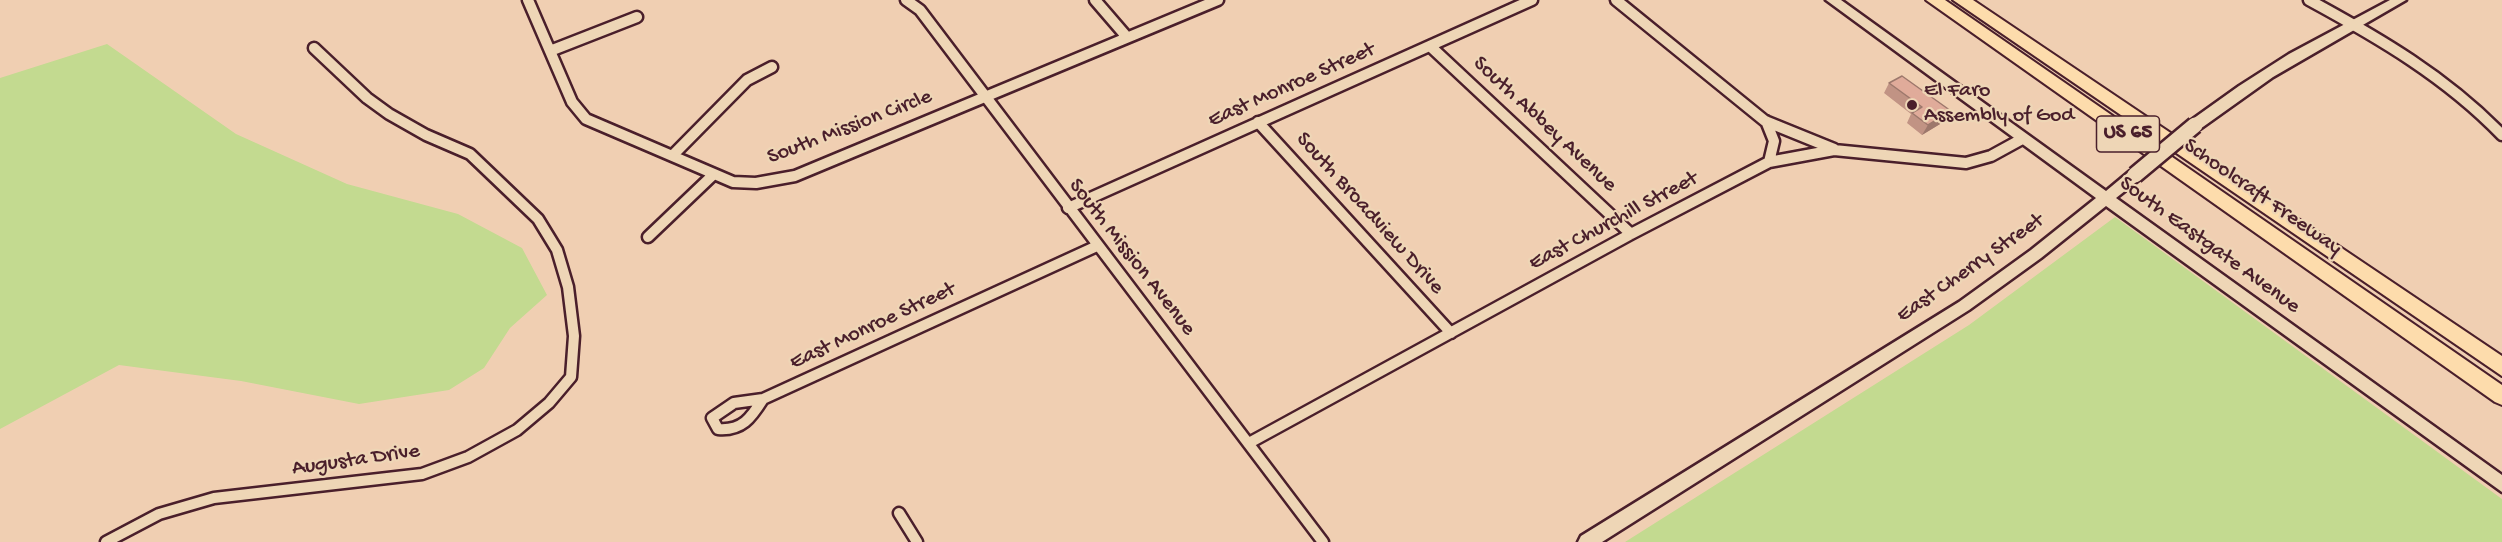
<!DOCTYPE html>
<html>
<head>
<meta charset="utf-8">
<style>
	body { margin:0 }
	canvas { display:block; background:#f0cfb2 }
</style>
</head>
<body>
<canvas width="2502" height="542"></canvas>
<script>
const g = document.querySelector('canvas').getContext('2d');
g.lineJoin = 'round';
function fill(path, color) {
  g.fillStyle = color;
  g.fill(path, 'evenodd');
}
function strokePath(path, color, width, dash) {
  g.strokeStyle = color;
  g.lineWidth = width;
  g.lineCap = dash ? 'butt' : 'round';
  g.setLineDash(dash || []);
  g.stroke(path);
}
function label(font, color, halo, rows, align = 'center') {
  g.font = font + ' "Gochi Hand",sans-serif';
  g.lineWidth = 4.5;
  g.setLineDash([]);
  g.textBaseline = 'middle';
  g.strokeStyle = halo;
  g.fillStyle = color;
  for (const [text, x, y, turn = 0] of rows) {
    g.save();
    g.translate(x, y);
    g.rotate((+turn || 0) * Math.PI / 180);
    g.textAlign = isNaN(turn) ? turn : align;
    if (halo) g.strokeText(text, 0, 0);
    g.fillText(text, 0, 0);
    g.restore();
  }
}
const green = new Path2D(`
	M107,44L236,134L347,184L458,214L522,248L547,295L510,328L484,368L449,390L359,404L241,381L119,365L0,429V78Z
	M2115,217L2502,499V542H1625L1969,325Z`);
const street = new Path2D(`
	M528,0L572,102L586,119L733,182L756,183L795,176L1218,0
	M906,0L920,10L1323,542
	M1095,0L1126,36
	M1616,0L1765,121L1834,149
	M2309,0C2379,38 2446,77 2502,135
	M1430,46L1631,234
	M550,51L637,17
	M1766,121L1774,141L1769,162
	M1258,122L1451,333
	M673,155L747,80L772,67
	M1068,208L1532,0
	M648,237L714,174
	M763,399C751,418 742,431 718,429L712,418L734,403Z
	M763,399L1097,246
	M1249,443L1631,234L1769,162L1834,150L1966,163L1991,156L2022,139
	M899,513L917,542
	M106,542L159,514L214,498L422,474L468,457L517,430L549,403L571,377L574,336L568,287L557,250L538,219L470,154L426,135L389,114L367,98L314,48`);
const secondary = new Path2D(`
	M1826,0H1841L2106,191L2130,171H2140L2142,175L2140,179L2116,198L2502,475V492L2106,206L2041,258L1969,310L1602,542H1578L1581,536L1959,302L2031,250L2096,198Z
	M2390,0H2406L2273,77L2200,129H2190L2188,125L2190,121L2239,86L2289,54Z`);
const highway = new Path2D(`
	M1926,0H1945L2502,385V405L2495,402Z
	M1953,0H1973L2502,356V376Z`);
const secondaryBridge = new Path2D(`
	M2135,175L2195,125`);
const wall = new Path2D(`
	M1889,83L1951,111L1945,121L1922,135L1907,123L1911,114L1884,93Z`);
const shadedWall = new Path2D(`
	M1951,111L1945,121L1922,135L1928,125Z`);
const building = new Path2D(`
	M1902,76L1951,111L1928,125L1912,113L1922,107L1889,83Z`);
const markers = [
	[1912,105,6,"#4a1f2b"]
];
const shields = [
	[2128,134,63]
];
const shieldNames = [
	["US 65",2128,134]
];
const streetNames = [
	["East Monroe Street",1292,86,-24],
	["South Abbey Avenue",1544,125,43],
	["South Mission Circle",850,128,-21],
	["Schoolcraft Freeway",2262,198,35],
	["South Broadview Drive",1369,214,48],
	["East Churchill Street",1614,222,-28],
	["South Eastgate Avenue",2209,246,36],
	["South Mission Avenue",1131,258,52],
	["East Cherry Street",1971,269,-35],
	["East Monroe Street",873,327,-25],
	["Augusta Drive",356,461,-8]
];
const poiNames = [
	["El Faro",1924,92],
	["Assembly of God",1924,117]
];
fill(green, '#c3da90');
strokePath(street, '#4a1f2b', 15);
strokePath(secondary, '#4a1f2b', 5);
strokePath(highway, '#4a1f2b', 4);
strokePath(street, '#eed6b6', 10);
fill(secondary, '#eed6b6');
fill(highway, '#fddcac');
strokePath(secondaryBridge, '#4a1f2b', 20, []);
strokePath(secondaryBridge, '#eed6b6', 15);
fill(wall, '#c19384');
fill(shadedWall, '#9d786c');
fill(building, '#e0ab9a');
strokePath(building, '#9d786c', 1.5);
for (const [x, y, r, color] of markers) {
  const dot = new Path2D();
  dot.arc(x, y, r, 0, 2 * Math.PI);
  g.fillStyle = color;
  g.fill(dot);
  strokePath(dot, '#eed6b6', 2);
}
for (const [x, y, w] of shields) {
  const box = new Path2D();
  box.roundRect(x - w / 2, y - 18, w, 36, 4.5);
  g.fillStyle = '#eed6b6';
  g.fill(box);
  strokePath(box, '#4a1f2b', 1.5);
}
label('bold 21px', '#4a1f2b', null, shieldNames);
label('22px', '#4a1f2b', '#eed6b6', streetNames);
label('22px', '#4a1f2b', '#eed6b6', poiNames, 'left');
</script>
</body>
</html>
